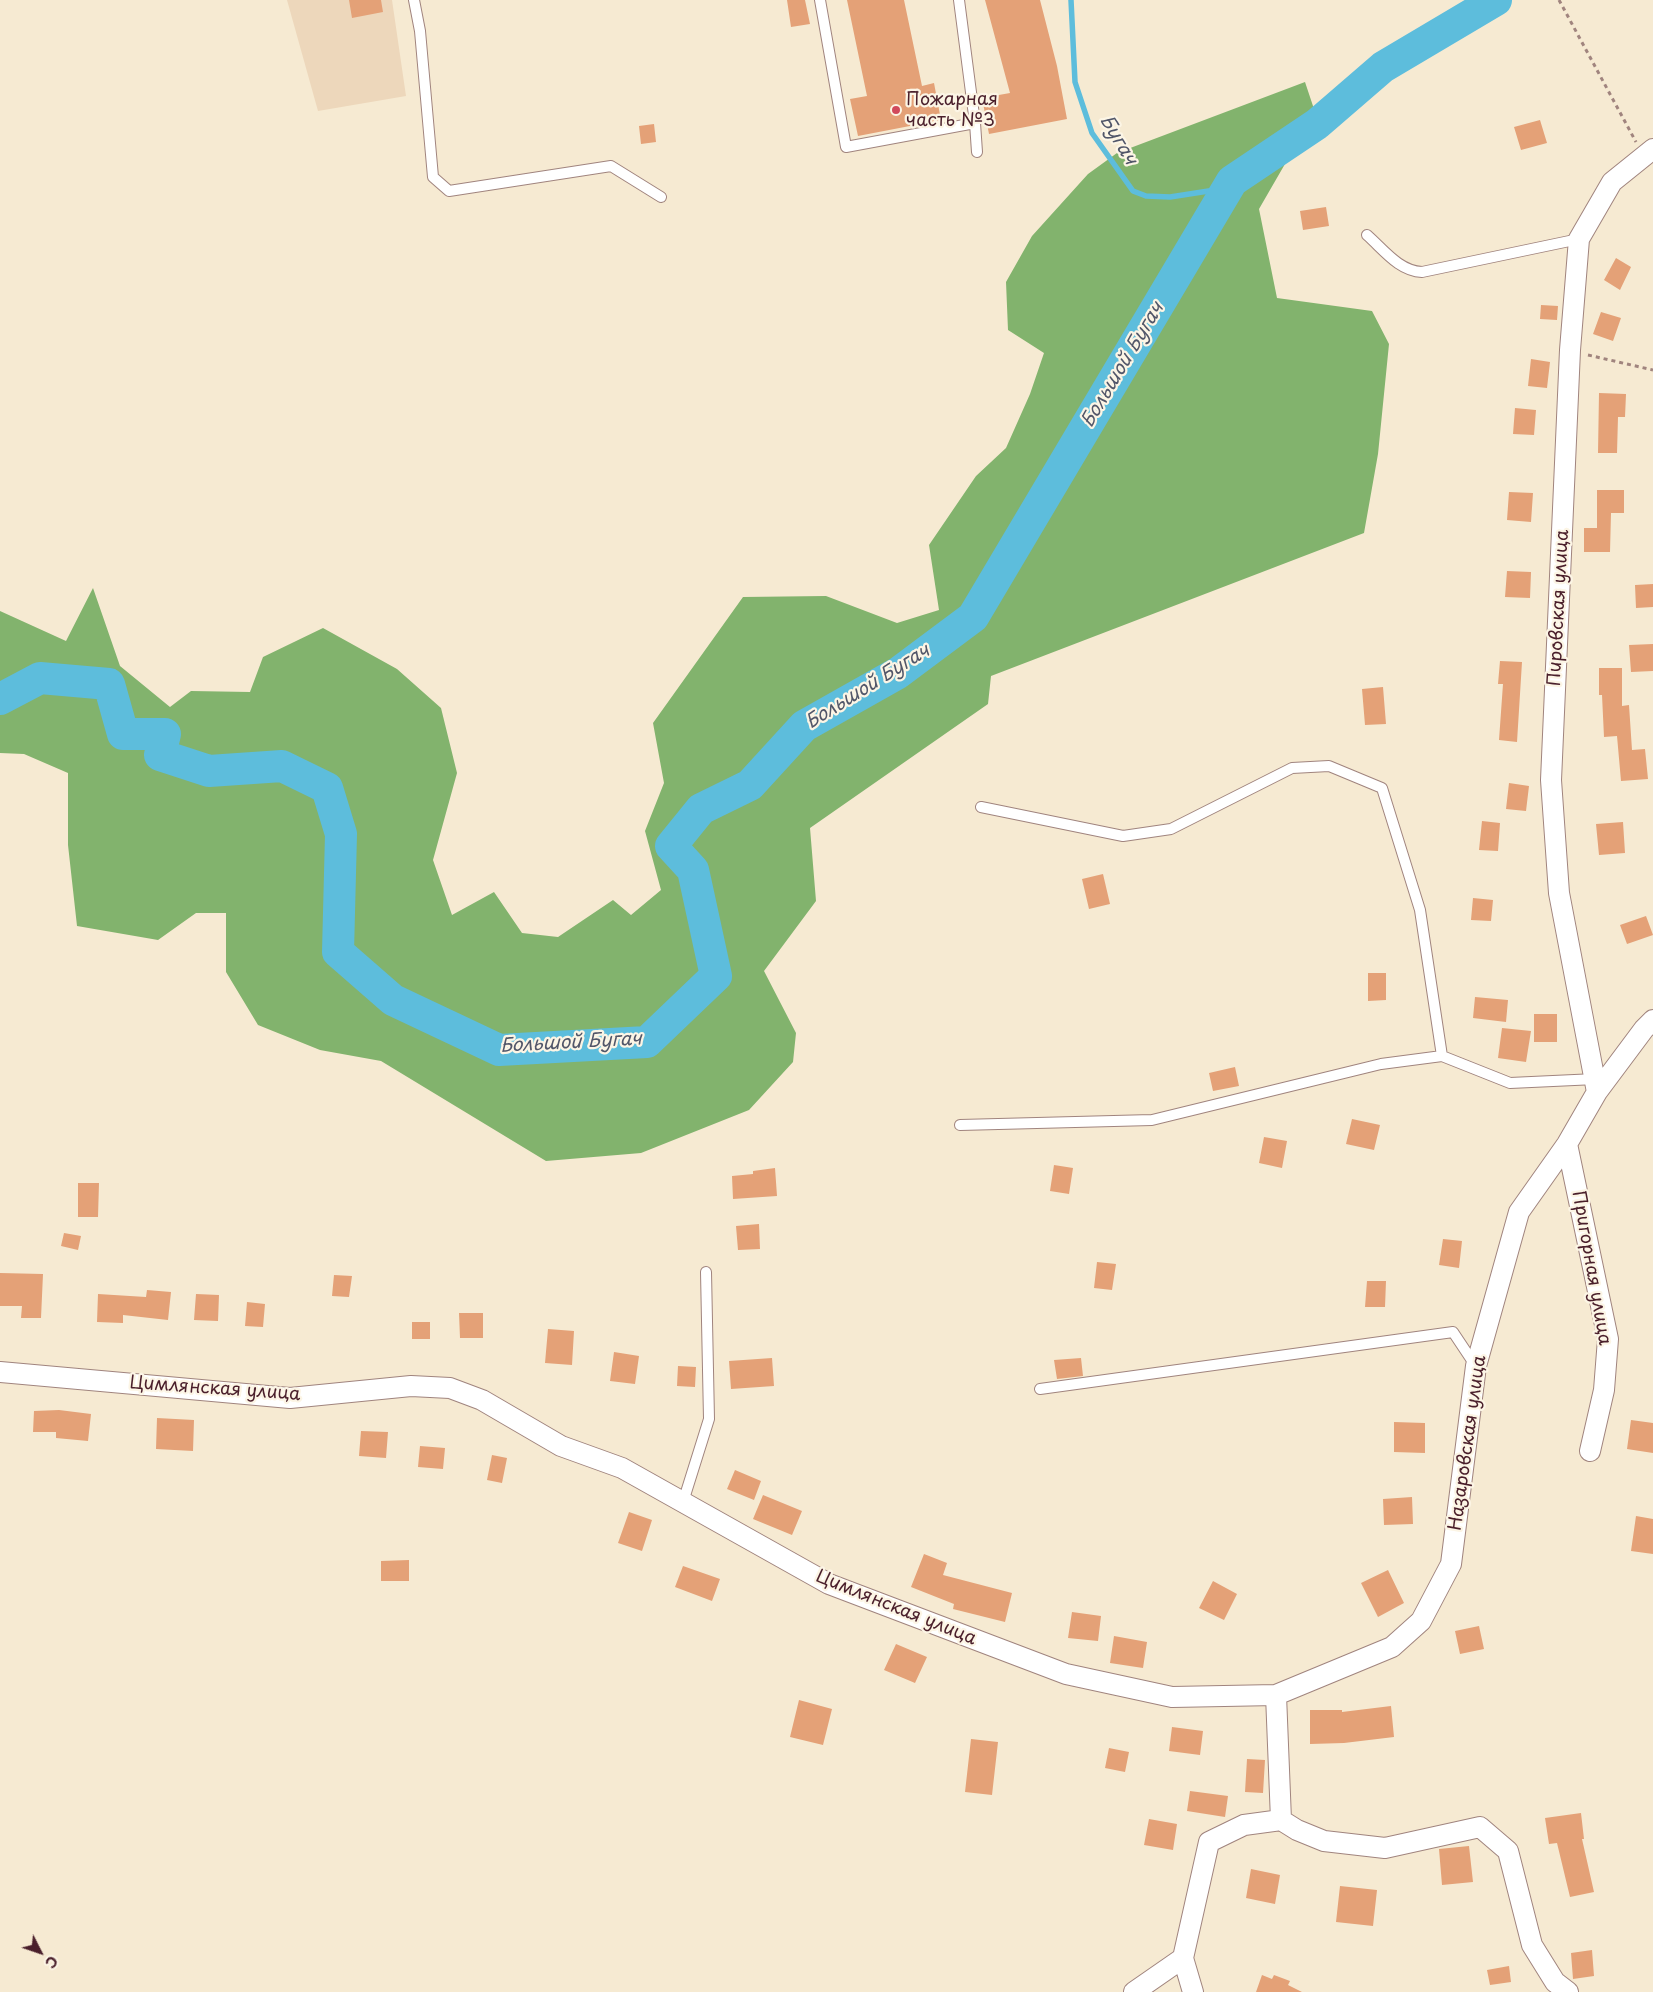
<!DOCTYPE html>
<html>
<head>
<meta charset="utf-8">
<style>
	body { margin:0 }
	#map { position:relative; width:1653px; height:1992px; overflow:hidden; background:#f6ead2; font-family:"Playpen Sans",sans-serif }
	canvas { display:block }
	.north { position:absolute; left:15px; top:1927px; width:50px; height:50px; -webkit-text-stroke:4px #fcf5e5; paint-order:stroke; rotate:131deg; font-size:14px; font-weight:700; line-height:20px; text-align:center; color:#4a1f2b }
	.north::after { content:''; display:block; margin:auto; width:18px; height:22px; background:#4a1f2b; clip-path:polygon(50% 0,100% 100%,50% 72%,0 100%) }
</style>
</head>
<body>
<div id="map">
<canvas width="1653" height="1992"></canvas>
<div class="north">С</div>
</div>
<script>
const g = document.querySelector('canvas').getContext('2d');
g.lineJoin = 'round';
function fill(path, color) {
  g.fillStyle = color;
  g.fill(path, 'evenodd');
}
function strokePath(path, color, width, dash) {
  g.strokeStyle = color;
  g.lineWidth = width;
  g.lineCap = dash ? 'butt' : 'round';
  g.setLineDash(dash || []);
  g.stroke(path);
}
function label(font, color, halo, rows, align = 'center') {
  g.font = font + ' "Playpen Sans",sans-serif';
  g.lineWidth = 4.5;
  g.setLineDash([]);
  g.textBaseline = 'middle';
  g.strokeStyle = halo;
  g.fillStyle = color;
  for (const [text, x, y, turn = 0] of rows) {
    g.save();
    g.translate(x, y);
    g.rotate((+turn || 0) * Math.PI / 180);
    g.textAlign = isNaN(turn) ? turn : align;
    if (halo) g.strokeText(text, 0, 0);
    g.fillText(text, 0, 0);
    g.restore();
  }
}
const built = new Path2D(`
	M287,0H392L406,96L318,111Z`);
const forest = new Path2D(`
	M1305,82L1315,112L1259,209L1277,298L1372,311L1389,344L1378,454L1364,533L991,676L988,704L810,828L816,901L764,971L796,1033L793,1062L749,1110L641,1153L546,1161L381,1061L320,1050L258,1025L226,972V913H196L158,940L77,926L68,845V773L24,754L0,753V611L66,641L93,588L120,666L170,707L191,691L250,692L263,657L323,628L397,669L441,708L457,773L433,860L452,915L494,892L522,933L558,937L613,900L631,915L661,890L645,831L664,783L653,723L743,597L826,596L897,623L939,610L929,545L976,476L1006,448L1030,394L1044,353L1008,330L1006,282L1032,236L1088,174L1117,153Z`);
const stream = new Path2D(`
	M1071,0L1075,82L1092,133L1133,191L1146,196L1170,197L1215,190L1226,187L1232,181`);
const river = new Path2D(`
	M0,699L40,678L109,684L123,734H165L160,755L209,771L282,766L327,788L341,834L338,952L393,1000L499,1050L647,1042L716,976L693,870L671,846L701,809L750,785L804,726L898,673L973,617L1232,181L1317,124L1383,67L1496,0`);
const building = new Path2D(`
	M349,0H381L383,12L352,18Z
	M787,0H805L810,24L791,27Z
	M847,0H904L922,86L934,83L941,120L858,136L850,99L867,96Z
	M985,0H1040L1057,66L1067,119L989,134L982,98L1010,93Z
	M1540,120L1547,143L1521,150L1514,127Z
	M654,124L656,142L641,144L639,126Z
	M1326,207L1329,226L1303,230L1300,211Z
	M1616,258L1631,267L1620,290L1604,280Z
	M1541,305L1558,306L1557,320L1540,319Z
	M1601,312L1621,318L1613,341L1593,334Z
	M1531,359L1550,362L1547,388L1528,386Z
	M1599,393L1626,394L1625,417H1618L1617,453H1598Z
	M1515,408L1536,410L1534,435L1513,434Z
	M1597,490H1624V513H1611L1610,552H1584V528H1597Z
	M1509,492L1533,493L1531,522L1507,520Z
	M1507,571L1531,572L1530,598L1505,597Z
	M1653,584V607L1636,608L1635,585Z
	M1653,644V671L1631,672L1629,645Z
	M1500,661L1522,662L1517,742L1499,740L1503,684H1498Z
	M1599,668H1622V706L1629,705L1632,750L1645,749L1648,779L1621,781L1617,736L1604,737L1602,695H1599Z
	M1383,687L1386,724L1365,725L1362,689Z
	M1509,783L1529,786L1526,811L1506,809Z
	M1482,821L1500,823L1498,851L1479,850Z
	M1623,822L1625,853L1599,855L1596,824Z
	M1103,874L1110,904L1089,909L1082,879Z
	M1473,898L1493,900L1491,921L1471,920Z
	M1646,916L1653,935L1627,944L1620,925Z
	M1368,973H1386V1000L1368,1001Z
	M1475,997L1508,1000L1506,1022L1473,1018Z
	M1534,1014H1557V1042H1534Z
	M1502,1028L1531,1031L1526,1062L1498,1058Z
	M1235,1067L1239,1086L1213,1091L1209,1073Z
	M1352,1119L1380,1125L1374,1150L1346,1144Z
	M1264,1137L1287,1141L1282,1168L1259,1163Z
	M1054,1165L1073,1168L1069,1194L1050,1191Z
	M775,1168L777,1196L733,1199L732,1176L753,1174V1171Z
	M78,1183H99L98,1217H78Z
	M759,1224L760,1249L738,1250L736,1226Z
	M64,1233L81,1236L78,1250L61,1246Z
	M1443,1239L1462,1241L1459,1268L1439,1265Z
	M1097,1262L1116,1264L1112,1290L1094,1288Z
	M0,1273L43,1274L41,1318H21L22,1306H0Z
	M334,1275L352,1276L349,1297L332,1296Z
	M1367,1281H1386L1385,1307H1365Z
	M147,1290L171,1292L168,1320L123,1315V1323L97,1322L98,1294L146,1297Z
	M196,1294L219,1295L218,1321L194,1320Z
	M247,1302L265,1304L263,1327L245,1326Z
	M459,1313H483V1338H460Z
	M412,1322H430V1339H412Z
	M548,1329L574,1331L572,1365L545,1363Z
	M614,1352L639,1356L635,1384L610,1381Z
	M772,1358L774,1386L731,1389L729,1361Z
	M1081,1358L1083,1376L1057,1379L1054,1360Z
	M678,1366L696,1367L695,1387L677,1386Z
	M59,1410L91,1414L88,1441L56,1438V1432H33L34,1411Z
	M157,1418L194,1420L193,1451L156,1449Z
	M1631,1420L1653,1423V1453L1627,1449Z
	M1394,1422L1425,1423V1453L1394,1452Z
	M361,1431L388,1432L386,1458L359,1456Z
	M420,1446L445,1448L443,1469L418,1467Z
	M492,1455L507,1458L502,1483L487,1480Z
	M735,1470L761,1481L754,1500L727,1489Z
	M763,1495L802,1511L792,1535L753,1519Z
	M1412,1497L1413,1524L1384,1525L1383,1499Z
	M629,1512L652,1520L642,1551L618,1543Z
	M1636,1516L1653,1519V1554L1631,1551Z
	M924,1554L947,1563L943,1575L1012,1593L1005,1622L953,1609L954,1604L911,1587Z
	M409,1560V1581H381V1561Z
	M683,1566L720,1579L712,1601L675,1587Z
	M1388,1570L1404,1603L1378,1617L1361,1583Z
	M1213,1581L1237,1594L1224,1620L1199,1608Z
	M1072,1612L1101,1616L1098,1641L1068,1638Z
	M1479,1626L1484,1649L1460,1654L1455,1631Z
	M1114,1636L1147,1642L1143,1668L1110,1663Z
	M896,1644L927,1657L915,1683L884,1670Z
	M799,1700L832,1709L823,1745L790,1737Z
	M1391,1706L1394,1737L1344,1743L1310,1744V1710H1342V1712Z
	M1172,1727L1203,1731L1200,1755L1169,1751Z
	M971,1739L998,1742L992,1795L965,1792Z
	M1109,1748L1129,1752L1125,1772L1105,1768Z
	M1247,1759L1265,1760L1263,1793L1245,1792Z
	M1190,1791L1228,1796L1225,1817L1187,1811Z
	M1581,1813L1584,1839H1582L1594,1892L1570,1897L1557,1843L1549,1844L1545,1818Z
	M1149,1819L1177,1824L1173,1850L1144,1845Z
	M1469,1846L1473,1882L1442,1885L1439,1849Z
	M1251,1869L1280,1875L1275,1904L1246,1898Z
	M1340,1886L1377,1890L1373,1926L1336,1922Z
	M1592,1950L1594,1976L1573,1979L1571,1953Z
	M1509,1966L1511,1982L1490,1985L1487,1970Z
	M1262,1975L1272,1979L1274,1975L1290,1981L1288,1985L1302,1992H1256Z`);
const path = new Path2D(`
	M1559,0L1636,142
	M1588,355L1653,370`);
const lane = new Path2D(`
	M414,0L420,31L433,177L449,191L611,166L661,197
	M820,0L846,147L975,123
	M959,0L975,123L977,152
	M1367,235C1384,250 1399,271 1422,272L1579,239
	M981,807L1123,836L1171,829L1292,768L1329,766L1382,788L1420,910L1442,1056
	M960,1125L1152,1120L1381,1064L1442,1056L1510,1083L1596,1079
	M1040,1389L1453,1332L1475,1365
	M683,1502L709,1419L706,1272`);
const street = new Path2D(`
	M1597,1092L1559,893L1551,780L1570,350L1579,239L1612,182L1653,149
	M1567,1144L1608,1339L1604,1390L1590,1451
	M0,1372L290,1398L411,1386L450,1388L482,1400L561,1446L622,1468L829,1584L1066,1674L1172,1697L1276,1695L1392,1647L1421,1621L1451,1564L1476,1366L1519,1212L1567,1144L1597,1092L1644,1029L1653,1020
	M1276,1695L1281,1820L1297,1830L1324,1841L1385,1848L1480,1827L1508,1851L1532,1945L1555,1982L1568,1992
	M1134,1992L1183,1958
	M1193,1992L1183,1958L1209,1842L1244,1825L1281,1820`);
const markers = [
	[896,110,5,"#d1495b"]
];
const poiNames = [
	["Пожарная",906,100],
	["часть №3",906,121]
];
const streetNames = [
	["Пировская улица",1559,608,-87],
	["Пригорная улица",1591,1268,80],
	["Цимлянская улица",215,1389,4],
	["Назаровская улица",1468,1443,-82],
	["Цимлянская улица",896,1608,22]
];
const waterNames = [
	["Бугач",1118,140,59],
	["Большой Бугач",1123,365,-59],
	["Большой Бугач",868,687,-32],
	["Большой Бугач",571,1043,-3]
];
fill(built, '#edd7bb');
fill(forest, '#82b36d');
strokePath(stream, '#5dbddc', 5.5);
strokePath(river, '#5dbddc', 32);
fill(building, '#e4a177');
strokePath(lane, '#a0847e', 12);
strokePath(street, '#a0847e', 22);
strokePath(path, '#a0847e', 3, [4, 4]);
strokePath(lane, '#fff', 10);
strokePath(street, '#fff', 20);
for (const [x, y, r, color] of markers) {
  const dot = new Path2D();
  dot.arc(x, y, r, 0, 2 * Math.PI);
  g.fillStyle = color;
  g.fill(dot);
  strokePath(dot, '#fcf5e5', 2);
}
label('18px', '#4a1f2b', '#fcf5e5', poiNames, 'left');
label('18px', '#4a1f2b', '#fcf5e5', streetNames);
label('italic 19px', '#515669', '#fcf5e5', waterNames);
</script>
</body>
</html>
